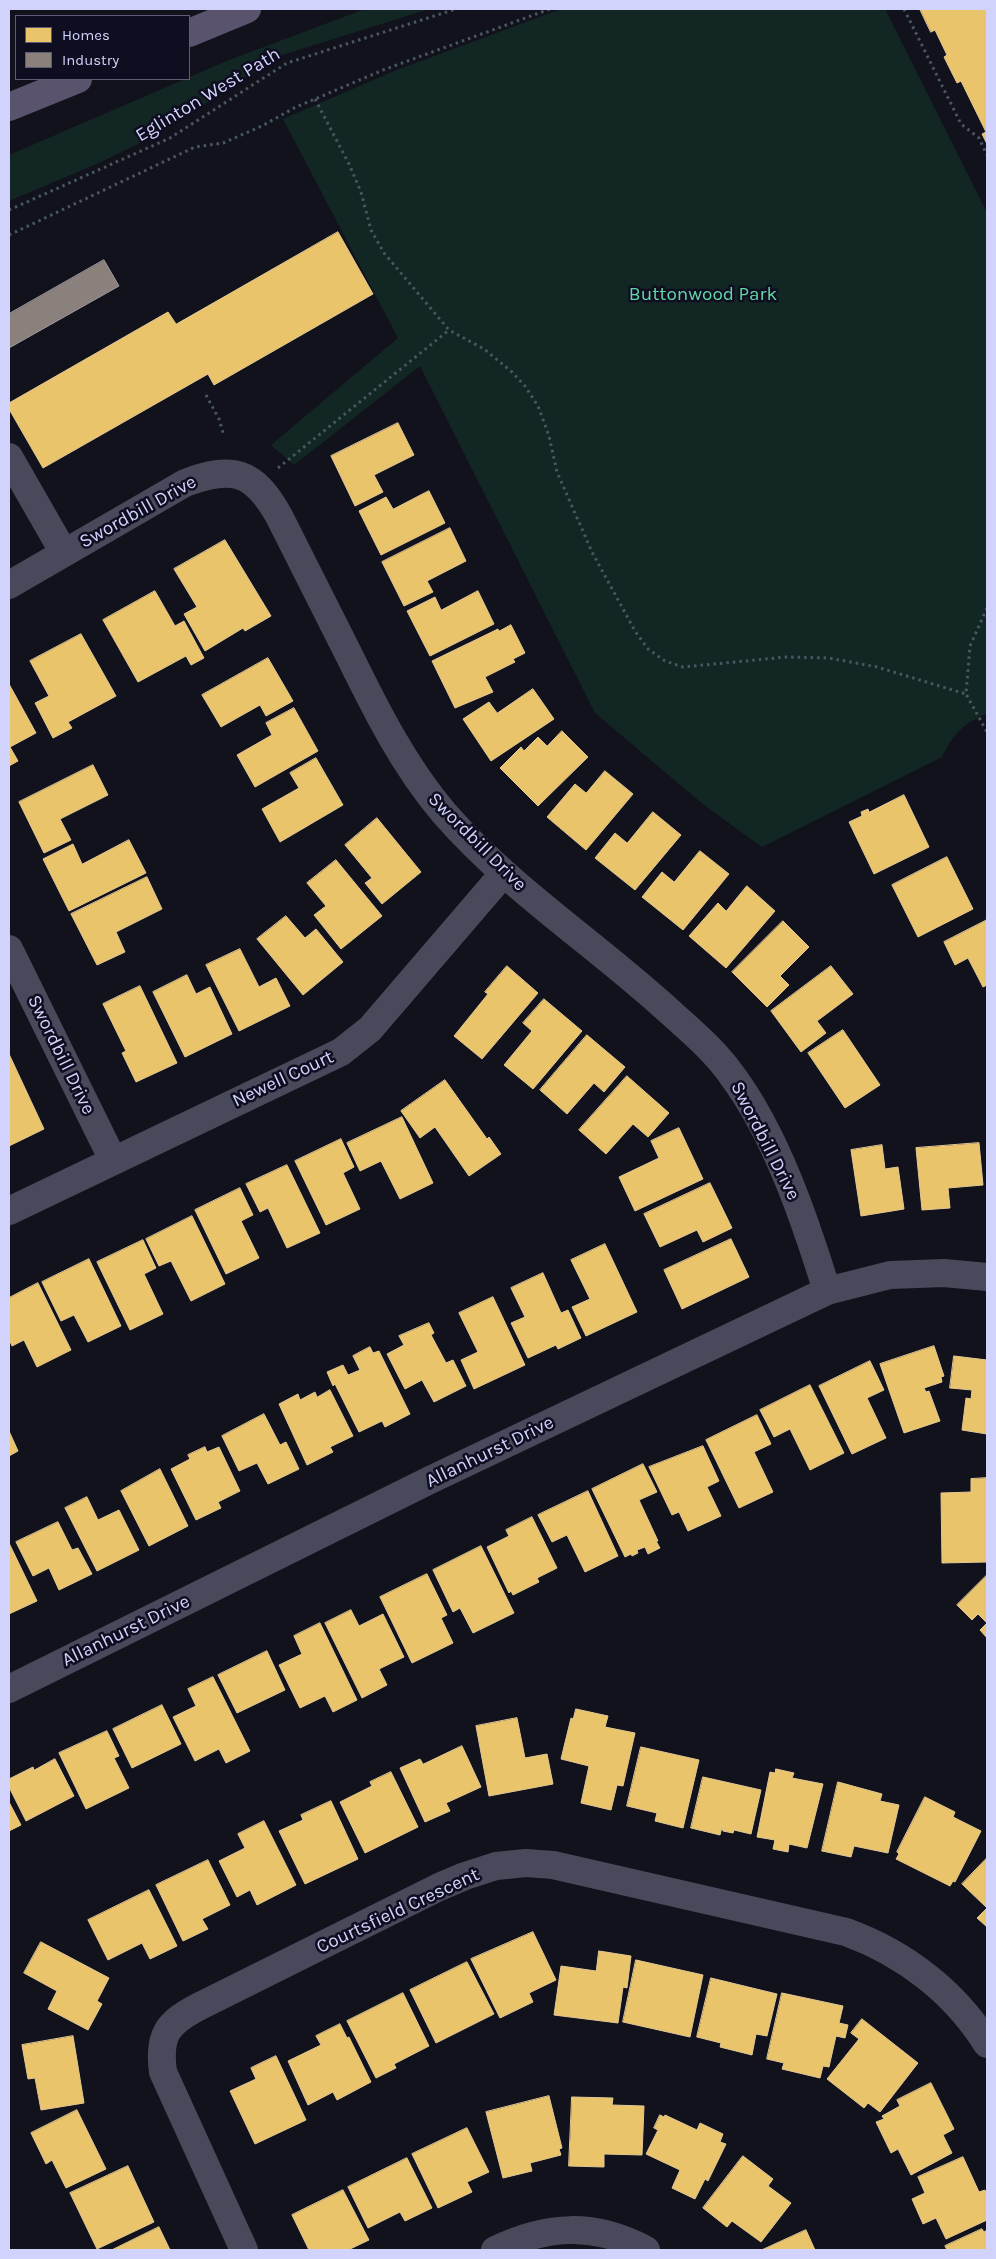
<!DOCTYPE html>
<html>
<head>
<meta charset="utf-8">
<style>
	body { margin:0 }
	#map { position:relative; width:996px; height:2259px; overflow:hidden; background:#12121c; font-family:Karla,sans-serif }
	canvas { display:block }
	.frame { position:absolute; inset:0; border:10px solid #d1d3fc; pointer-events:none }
	.legend { position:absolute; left:15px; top:15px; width:175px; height:65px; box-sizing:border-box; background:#0f0e20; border:1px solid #5d5d78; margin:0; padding:6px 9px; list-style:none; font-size:15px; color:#d1d3fc }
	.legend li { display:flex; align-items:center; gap:10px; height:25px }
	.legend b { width:25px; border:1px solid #5d5d78 }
</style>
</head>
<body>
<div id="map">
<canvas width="996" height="2259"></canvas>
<div class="frame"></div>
<ul class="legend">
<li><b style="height:14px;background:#e9c46a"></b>Homes</li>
<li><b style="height:14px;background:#8a817c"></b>Industry</li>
</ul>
</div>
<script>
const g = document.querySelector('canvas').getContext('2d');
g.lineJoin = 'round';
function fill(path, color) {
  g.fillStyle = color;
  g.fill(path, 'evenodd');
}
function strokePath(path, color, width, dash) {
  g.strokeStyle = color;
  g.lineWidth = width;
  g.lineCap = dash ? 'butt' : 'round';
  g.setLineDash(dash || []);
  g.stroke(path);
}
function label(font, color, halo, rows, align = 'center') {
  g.font = font + ' Karla,sans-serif';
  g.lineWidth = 5;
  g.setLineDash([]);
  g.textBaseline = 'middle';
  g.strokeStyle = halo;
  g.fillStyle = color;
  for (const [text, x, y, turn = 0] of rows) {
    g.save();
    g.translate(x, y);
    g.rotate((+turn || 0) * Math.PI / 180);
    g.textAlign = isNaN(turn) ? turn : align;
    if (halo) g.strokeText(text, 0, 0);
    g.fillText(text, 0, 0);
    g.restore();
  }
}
const green = new Path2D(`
	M365,9H429L279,56L162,132L99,163L9,201V155L229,60Z
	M561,9H885L987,213V714C964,722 952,736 942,757L762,847L704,805L595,713L420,366L294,465L271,445L398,338L283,119L394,71Z`);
const homes = new Path2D(`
	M920,9H987V144L982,134L986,132L961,81L957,83L944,57L947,55L935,30L931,32Z
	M338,232L373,294L214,385L208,374L43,468L9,409V403L168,312L176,324Z
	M398,423L414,455L374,475L383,492L355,506L331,456Z
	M429,491L445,523L381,555L359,511L386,497L393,509Z
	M450,528L466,561L427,581L433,592L404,606L382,562Z
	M225,540L271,616L245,631L243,628L205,651L184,614L197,607L174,569Z
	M155,591L175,626L184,621L204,658L191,665L186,656L138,682L103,620Z
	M478,591L494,624L430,656L407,611L435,597L441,610Z
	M511,625L525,653L513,659L515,662L485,677L493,692L455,708L432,661L498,629L499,631Z
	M81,634L116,696L68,722L72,728L53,738L35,703L49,696L30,661Z
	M268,658L293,701L266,716L260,705L221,727L202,695Z
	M9,684L36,733L10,747L18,761L9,766Z
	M533,689L554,719L491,761L463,719L489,702L497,713Z
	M294,708L318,751L255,787L237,755L272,735L266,723Z
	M562,731L588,757L538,806L500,768L521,747L524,751L538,737L547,746Z
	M316,758L343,805L280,842L262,809L299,788L290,773Z
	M93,765L108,795L60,819L71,840L44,853L19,802Z
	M605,771L633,794L586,850L547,817L575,784L586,793Z
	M904,795L929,847L874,874L849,822L862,816L861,812L868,809L869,812Z
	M653,812L681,835L635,890L595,858L615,833L627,843Z
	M377,818L421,872L382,904L365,883L372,878L345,845Z
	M129,840L146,873L69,911L43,859L73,844L82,864Z
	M700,851L729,874L683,930L642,897L662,872L674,882Z
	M947,857L973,909L918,937L892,885Z
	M336,860L382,916L341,949L314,915L326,906L307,883Z
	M147,877L162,909L116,932L125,952L97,965L71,914Z
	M747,886L775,911L726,968L689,936L718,903L726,911Z
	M286,916L305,938L316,929L343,962L303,995L257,939Z
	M987,920V985L983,987L968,958L955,965L944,942Z
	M783,921L809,947L780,976L789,985L767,1007L732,972Z
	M240,949L259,987L276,978L290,1006L239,1031L206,965Z
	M507,966L538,993L482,1059L454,1036L488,994L485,992Z
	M831,966L853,994L817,1021L826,1033L801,1052L771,1011Z
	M187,975L196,994L210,987L232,1034L185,1057L153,992Z
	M140,986L177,1063L136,1082L122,1053L126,1051L103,1004Z
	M544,999L582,1031L533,1089L504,1065L532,1031L523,1023Z
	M843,1030L880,1085L845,1108L808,1053Z
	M587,1035L625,1067L604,1092L594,1083L567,1114L540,1090Z
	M9,1054L44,1129L9,1146Z
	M627,1076L669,1113L648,1137L633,1124L606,1154L579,1130Z
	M445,1080L487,1139L489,1137L501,1154L469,1176L435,1127L420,1138L401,1111Z
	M402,1117L433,1183L400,1199L381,1161L360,1171L347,1143Z
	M679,1128L703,1179L635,1211L619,1177L659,1158L651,1141Z
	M341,1139L354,1167L343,1173L360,1209L326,1225L295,1161Z
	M979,1143L983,1185L948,1188L950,1208L922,1210L916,1148Z
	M882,1145L885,1169L898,1167L904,1209L861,1216L851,1150Z
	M287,1165L320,1233L287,1248L268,1208L260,1212L246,1184Z
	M710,1183L732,1228L703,1242L697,1230L660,1247L644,1214Z
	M240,1188L253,1215L241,1221L259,1258L226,1274L195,1210Z
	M192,1216L225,1284L191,1301L171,1261L159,1266L146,1239Z
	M731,1239L749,1277L682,1309L664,1270Z
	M143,1240L156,1268L144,1274L163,1314L130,1330L97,1262Z
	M605,1244L637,1312L586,1336L572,1307L590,1299L571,1260Z
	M89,1259L121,1326L88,1342L74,1315L61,1321L42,1282Z
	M543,1273L561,1313L568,1310L581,1338L558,1349L556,1345L528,1358L511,1323L525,1317L511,1288Z
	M38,1283L71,1350L37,1367L24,1340L12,1346L9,1339V1298Z
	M493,1297L525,1365L474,1389L461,1360L478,1352L459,1313Z
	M429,1323L434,1333L431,1335L446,1363L453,1360L466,1386L434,1402L422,1380L405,1389L387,1354L404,1345L399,1336Z
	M934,1346L944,1376L941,1377L942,1382L924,1388L926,1392L929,1391L940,1421L904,1433L880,1364Z
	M370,1347L373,1353L379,1351L410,1414L385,1427L382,1421L359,1432L335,1384L333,1386L327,1372L343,1365L348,1375L360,1370L353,1356Z
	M954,1356L987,1360V1434L962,1430L966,1398L971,1399L972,1390L950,1388Z
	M870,1361L884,1390L867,1398L886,1438L852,1454L819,1386Z
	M810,1385L844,1453L810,1470L790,1429L774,1437L760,1410Z
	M330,1390L353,1436L330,1447L333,1452L307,1465L279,1404L298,1394L300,1400L315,1392L317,1397Z
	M264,1414L280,1445L286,1442L299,1469L268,1484L257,1463L239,1471L222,1436Z
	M757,1415L771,1444L754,1452L773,1492L739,1508L706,1440Z
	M9,1431L18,1451L9,1456Z
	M703,1446L719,1481L707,1487L721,1516L688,1531L679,1512L672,1515L649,1467Z
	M205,1447L207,1452L219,1447L240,1491L218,1502L221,1508L196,1520L171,1469L190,1459L188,1455Z
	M643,1464L657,1492L639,1500L658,1541H656L660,1548L648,1554L645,1547L637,1550L638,1553L632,1556L631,1554L625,1557L592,1489Z
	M160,1469L188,1526L149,1546L121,1491Z
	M987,1478V1562L942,1563L941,1493L971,1492V1479Z
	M588,1491L618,1556L585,1572L567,1535L552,1542L538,1515Z
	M87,1497L98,1520L119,1510L139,1550L97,1571L65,1508Z
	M532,1517L557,1568L537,1578L539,1582L513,1595L511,1591L509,1593L487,1547L509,1536L506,1530Z
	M58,1522L72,1550L78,1548L92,1574L59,1590L49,1568L33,1576L16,1542Z
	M9,1543L37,1601L9,1614Z
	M481,1546L514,1613L473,1633L460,1608L453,1612L433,1570Z
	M427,1574L447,1615L441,1618L453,1643L412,1663L380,1597Z
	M987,1575V1638L980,1630L987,1623L978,1614L972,1620L957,1605Z
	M351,1610L359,1626L383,1614L404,1657L379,1669L387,1685L362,1698L325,1623Z
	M320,1623L357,1700L333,1712L325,1696L300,1708L279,1665L302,1654L294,1636Z
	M267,1651L285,1690L237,1713L218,1675Z
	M213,1677L250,1751L226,1763L219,1749L195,1761L173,1717L196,1706L188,1689Z
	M162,1705L181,1744L132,1768L113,1729Z
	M576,1709L608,1716L605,1727L635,1733L623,1786L617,1785L611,1810L581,1803L589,1766L561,1759L571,1718L573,1719Z
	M517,1718L525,1758L547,1754L553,1784L489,1796L476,1726Z
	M107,1731L119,1756L114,1758L129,1788L86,1809L59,1753Z
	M462,1746L481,1787L446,1803L450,1811L425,1822L400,1768L420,1759L423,1764Z
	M641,1747L699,1760L683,1828L655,1821L657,1813L627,1806Z
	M55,1759L74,1796L26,1821L9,1787V1779L33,1767L34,1770Z
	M776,1769L794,1773L792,1778L823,1784L807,1848L789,1844L788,1852L773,1849L775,1840L757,1837L770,1772L775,1773Z
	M391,1772L418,1827L365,1853L340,1802L372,1786L370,1782Z
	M703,1777L761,1790L751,1834L734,1830L733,1833L723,1831L722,1827L720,1835L691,1828Z
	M838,1782L882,1794L880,1801L899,1805L888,1853L854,1846L851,1857L822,1851Z
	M925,1797L955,1812L953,1817L981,1831L955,1882L953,1881L950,1886L896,1859L899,1854L897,1852Z
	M331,1801L358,1859L305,1884L279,1831L303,1820L301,1815Z
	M9,1802L21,1825L9,1831Z
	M264,1821L296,1885L257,1905L250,1890L237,1897L219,1861L245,1848L238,1834Z
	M987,1858V1927L977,1918L987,1908L962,1884Z
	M208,1860L230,1905L202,1919L208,1929L183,1941L156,1885Z
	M149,1890L177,1946L150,1959L142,1943L108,1960L88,1920Z
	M533,1932L556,1980L529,1993L533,2002L500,2018L471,1959Z
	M41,1942L109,1978L97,2001L102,2004L88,2030L48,2009L57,1991L24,1973Z
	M599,1951L631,1956L627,1988L623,1987L618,2023L554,2015L561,1966L596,1971Z
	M636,1960L703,1975L690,2037L623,2022Z
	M467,1962L494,2014L436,2043L410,1990Z
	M711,1978L777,1994L767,2036L756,2034L752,2055L720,2047L721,2043L697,2037Z
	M403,1993L429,2046L394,2064L396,2068L376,2078L347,2021Z
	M782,1993L843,2006L839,2023L848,2025L845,2038L836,2036L829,2067L823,2066L820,2078L782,2069L784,2063L767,2059Z
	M862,2019L918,2063L880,2112L868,2103L864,2108L827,2079L859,2039L851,2033Z
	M340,2024L347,2038L349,2037L371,2082L337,2100L333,2092L308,2105L288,2061L321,2045L316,2036Z
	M73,2036L84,2103L41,2110L35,2078L28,2079L22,2045Z
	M276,2056L306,2120L255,2144L230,2091L256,2079L251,2068Z
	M931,2083L954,2129L943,2135L952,2153L911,2175L898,2149L891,2153L876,2122L884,2119L882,2116L900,2106L897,2100Z
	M549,2096L562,2148L559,2149L561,2155L530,2163L532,2171L503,2178L486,2112Z
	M572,2097L613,2098L612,2105L644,2106L642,2155L604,2154V2167L569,2166Z
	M77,2110L106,2169L66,2188L52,2160L46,2164L31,2133Z
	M660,2115L664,2117L665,2115L697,2130L700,2123L723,2134L720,2142L726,2144L708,2181L705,2179L695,2199L672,2188L680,2170L646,2154L658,2130L654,2128Z
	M467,2128L489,2172L467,2182L472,2192L438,2208L412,2154Z
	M743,2156L773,2179L768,2186L791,2203L761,2242L732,2221L727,2227L703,2208Z
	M963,2157L979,2192L985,2190L987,2196V2220L946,2239L936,2218L923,2224L912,2199L925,2193L918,2177Z
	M407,2158L432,2208L405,2221L400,2212L368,2228L348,2187Z
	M128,2166L154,2222L97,2249L70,2193Z
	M343,2190L369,2240L348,2250H309L292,2215Z
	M159,2227L170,2250H112Z
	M982,2229L984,2232L987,2230V2250H947L945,2246Z
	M806,2230L815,2250H762Z`);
const industry = new Path2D(`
	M104,260L119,286L9,348V314Z`);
const path = new Path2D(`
	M904,9L961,124L979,138L987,155
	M315,99L349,164L361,192L371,230L384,253L449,330L484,349L512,372L525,386L538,406L549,436L557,472L592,552L635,631L648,649L665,661L683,667L786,657L829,658L877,667L966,694
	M9,210L170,138L287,63L456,9
	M9,235L195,147L223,143L262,126L294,108L383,70L550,9
	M206,395L219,419L224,436
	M278,468L449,330
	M987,608L970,646L966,694L987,732`);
const minor = new Path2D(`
	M9,457L64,553
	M9,585L185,483C233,465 254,471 279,516C302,562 326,609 349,655C376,710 404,766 444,813C510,889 596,944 670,1012C691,1031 714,1050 731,1074C776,1134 805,1220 827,1291
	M9,949L113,1160
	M9,1211L341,1052L370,1029L503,874
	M9,1689L430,1480L827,1291L890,1275L944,1273L987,1277
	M244,2250L163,2072C158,2035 167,2023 200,2006L439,1887L465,1876L496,1866L526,1863L553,1865L846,1932C904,1953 955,1992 987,2044
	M495,2250C547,2225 594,2222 646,2250`);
const major = new Path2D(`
	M189,33L247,9
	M9,107L78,79`);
const streetNames = [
	["Eglinton West Path",208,95,-31],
	["Swordbill Drive",138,512,-29],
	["Swordbill Drive",477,842,45],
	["Swordbill Drive",61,1055,64],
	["Newell Court",283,1079,-25],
	["Swordbill Drive",765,1141,63],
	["Allanhurst Drive",490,1452,-26],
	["Allanhurst Drive",126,1631,-26],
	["Courtsfield Crescent",398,1911,-25]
];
const parkNames = [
	["Buttonwood Park",703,295]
];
fill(green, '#122724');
fill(homes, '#e9c46a');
strokePath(homes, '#e2c896', 1);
fill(industry, '#8a817c');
strokePath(industry, '#9f9aa2', 1);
strokePath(path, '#485860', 3, [2.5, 4]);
strokePath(minor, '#484a5c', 28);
strokePath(major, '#59536e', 28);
label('19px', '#d1d3fc', '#0f0e20', streetNames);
label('19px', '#62d7a6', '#0f0e20', parkNames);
</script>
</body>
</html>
